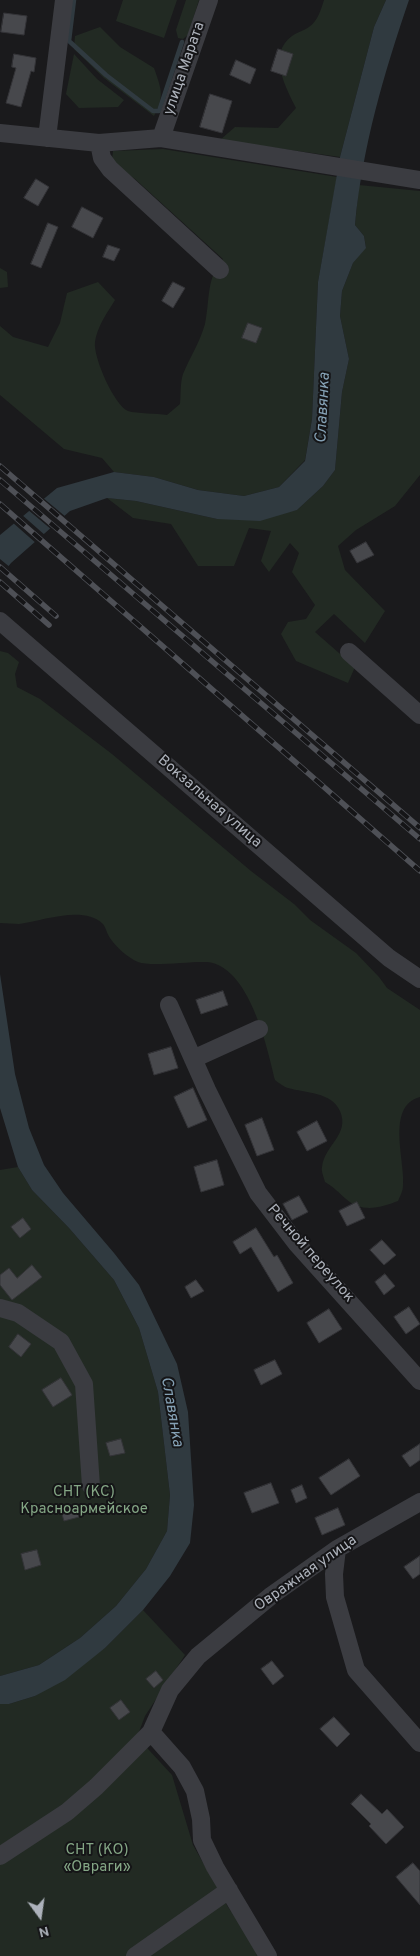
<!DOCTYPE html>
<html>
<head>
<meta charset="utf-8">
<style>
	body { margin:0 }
	#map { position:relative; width:420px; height:1956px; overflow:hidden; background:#1a1a1c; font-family:Overpass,sans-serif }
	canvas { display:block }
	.north { position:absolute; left:15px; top:1891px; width:50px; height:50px; -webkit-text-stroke:4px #151517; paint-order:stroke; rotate:166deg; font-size:14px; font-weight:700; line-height:20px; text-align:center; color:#adb2bb }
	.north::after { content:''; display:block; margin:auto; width:18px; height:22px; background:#adb2bb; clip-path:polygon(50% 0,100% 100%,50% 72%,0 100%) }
</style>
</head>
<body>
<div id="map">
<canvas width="420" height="1956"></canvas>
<div class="north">N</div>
</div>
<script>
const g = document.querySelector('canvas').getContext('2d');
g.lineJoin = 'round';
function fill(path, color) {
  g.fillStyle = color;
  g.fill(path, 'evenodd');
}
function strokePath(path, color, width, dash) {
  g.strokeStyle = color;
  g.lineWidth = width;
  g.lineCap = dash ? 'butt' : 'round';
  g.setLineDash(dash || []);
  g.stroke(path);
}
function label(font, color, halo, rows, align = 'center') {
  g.font = font + ' Overpass,sans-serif';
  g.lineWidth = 4;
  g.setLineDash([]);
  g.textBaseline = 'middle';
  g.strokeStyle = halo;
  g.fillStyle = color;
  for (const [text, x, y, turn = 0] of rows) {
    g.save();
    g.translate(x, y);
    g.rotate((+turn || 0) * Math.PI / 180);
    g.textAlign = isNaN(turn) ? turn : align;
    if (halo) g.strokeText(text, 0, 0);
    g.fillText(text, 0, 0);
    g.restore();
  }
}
const green = new Path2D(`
	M123,0H177L164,38L116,21Z
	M186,0H199L188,35L183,39L178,38L176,30Z
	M324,0H386L374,27L340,157L220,140L235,127L278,128L296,108C286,88 267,54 292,36C297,32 304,31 309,27C318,21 321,9 324,0Z
	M100,27L120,47L154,68C161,88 165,96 154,116L104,78L74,49L75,36Z
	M74,54L97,79L124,100L118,107L79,108L66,94Z
	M163,149L337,177L318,282L312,419L305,460L279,487L244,496L198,490L154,477L114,472L102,458L64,449L0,395V326L13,337L48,347L60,323L67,293L98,282L115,300C107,313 97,327 95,342C93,357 114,405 128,411C137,414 157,413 167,415L180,404C181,395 180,383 183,374C190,357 200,342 205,324C210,300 206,278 223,259L135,179L121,170L112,160L113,151Z
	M359,185L420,191V475L395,506L356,530L338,546L345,570L385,611L365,643L334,614L315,632L355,667L348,683L296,661L281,634L288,622L306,619L315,605L292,572L299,553L290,543L269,572L261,561L271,531L249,528L234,566H198L171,524L133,518L107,498L136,501L217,519L297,510L323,486L335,470L342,392L349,359L340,316L342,291L353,263L366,247L364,236L355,225Z
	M0,268L7,272L8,287L0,288Z
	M0,651L8,653L19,662L15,674L17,687L40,699L112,754L251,871L294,904L310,920L356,953L379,977L387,988L420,1010V1097C385,1106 406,1163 403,1186C403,1191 400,1196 398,1201C380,1208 362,1213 346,1199C339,1193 334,1187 325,1182C324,1177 321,1172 322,1167C325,1144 350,1135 340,1111C332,1092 305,1093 288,1088C284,1087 279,1083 275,1080C267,1046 249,966 207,962C191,961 151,967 138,962C128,958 116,947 110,938C107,934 106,928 103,924C83,905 43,921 19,924C13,924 6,923 0,923Z
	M18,1167L32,1190L69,1228L114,1280L139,1328L158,1392L170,1495L167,1531L146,1569L116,1606L80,1638L39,1665L0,1676V1170Z
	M143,1610L185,1655L145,1716L137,1737L172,1775L193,1845L228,1907L253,1943L257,1956H0V1704H9L35,1696L105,1648Z`);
const water = new Path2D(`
	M386,0H409C384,73 362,148 355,225L364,236L366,248L353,263L342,291L340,316L349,359L342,392L335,470L323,486L297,510L260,521L217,519L136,501L107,498L70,511L11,563L0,577V535L57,488L114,472L154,477L198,490L244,496L279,487L305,461L312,419L318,282L340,157L374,27Z
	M0,974L15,1074L29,1128L44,1165L63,1193L114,1253L139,1285L177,1364L188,1412L194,1505L190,1543L170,1576L143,1610L105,1648L65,1680L35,1696L9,1704H0V1676L39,1665L80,1638L116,1606L146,1569L167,1531L170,1495L158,1392L139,1328L114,1280L69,1228L32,1190L18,1167L0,1108Z`);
const pier = new Path2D(`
	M42,497L66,517L52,530L27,509Z
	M21,514L46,536L37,544L12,522Z
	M0,559L11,568L0,580Z`);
const stream = new Path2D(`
	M74,0L69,41L106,75L153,111H159L182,42`);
const building = new Path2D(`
	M4,13L27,16L24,35L1,32Z
	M278,49L293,54L286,76L271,71Z
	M14,54L36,58L34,72L31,71L21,107L6,103L16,68L12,67Z
	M236,60L256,69L250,84L230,75Z
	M210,94L232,101L222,133L200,127Z
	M36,179L49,187L38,206L24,198Z
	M82,207L103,218L93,238L72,227Z
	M48,223L58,227L41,268L31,264Z
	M108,245L120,249L114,261L103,257Z
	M173,282L185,288L173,308L162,301Z
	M248,323L262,328L256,343L242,338Z
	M366,542L374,555L357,563L350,551Z
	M223,991L228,1005L201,1014L196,1000Z
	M171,1047L178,1068L154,1075L148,1054Z
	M193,1088L207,1120L188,1128L174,1097Z
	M262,1118L274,1150L257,1156L245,1125Z
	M317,1121L327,1141L307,1151L297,1132Z
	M217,1160L224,1185L201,1192L194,1167Z
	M299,1196L308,1212L292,1220L283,1204Z
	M357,1202L365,1218L347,1226L339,1211Z
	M23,1218L31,1229L20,1238L11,1227Z
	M256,1228L274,1257L277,1255L293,1283L278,1292L251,1247L240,1254L233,1242Z
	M382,1240L396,1255L384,1265L370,1250Z
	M32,1265L42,1277L12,1300L0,1285V1275L9,1268L17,1278Z
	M385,1274L395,1286L384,1295L375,1282Z
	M196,1280L204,1291L191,1298L185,1287Z
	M409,1307L420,1324L406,1334L394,1317Z
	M329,1309L342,1329L319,1343L307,1323Z
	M18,1334L31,1344L21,1357L9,1347Z
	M275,1360L282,1374L261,1385L254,1370Z
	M61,1378L72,1395L53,1407L42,1390Z
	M121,1439L125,1453L110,1456L106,1443Z
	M420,1444V1460L410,1467L402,1456Z
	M349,1459L360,1476L331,1495L319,1478Z
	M271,1483L279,1503L252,1513L244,1493Z
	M302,1485L307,1498L296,1503L291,1490Z
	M77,1507L79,1517L64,1521L61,1511Z
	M338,1508L345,1525L322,1535L315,1518Z
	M37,1550L41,1565L25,1570L21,1554Z
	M420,1556V1574L413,1579L404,1567Z
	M272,1661L284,1676L273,1685L261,1669Z
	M156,1671L163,1680L154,1688L146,1679Z
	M121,1700L130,1712L119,1720L110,1708Z
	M334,1717L350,1734L337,1747L320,1729Z
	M361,1794L382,1814L387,1809L404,1827L386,1844L369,1826L371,1824L351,1804Z
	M413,1863L420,1871V1905L396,1877Z`);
const minor = new Path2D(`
	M0,133L99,143L161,138L420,180
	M47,138L64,0
	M161,138L209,0
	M99,143L102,158L110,169L220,270
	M0,621L389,958L420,979
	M349,652L420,715
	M169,1005L207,1090L258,1193L297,1244L420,1381
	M193,1059L259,1029
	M0,1308L18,1313L61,1342L84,1384L91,1486
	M337,1549L334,1574L335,1597L356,1670L420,1743
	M0,1856L67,1812L96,1787L151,1732
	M135,1956L229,1890
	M268,1956L215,1867L202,1840L201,1819L195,1791L182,1767L151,1732L170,1690L198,1656L272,1595L337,1549L420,1502`);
const rail = new Path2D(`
	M0,466L420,828
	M0,480L420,839
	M0,504L420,871
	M0,567L56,616
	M0,582L49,625`);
const streetNames = [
	["улица Марата",185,69,-71],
	["Вокзальная улица",209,802,41],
	["Речной переулок",310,1254,49],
	["Овражная улица",306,1574,-35]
];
const parkNames = [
	["СНТ (КС)",84,1493],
	["Красноармейское",84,1510],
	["СНТ (КО)",97,1851],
	["«Овраги»",97,1868]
];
const waterNames = [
	["Славянка",324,408,-87],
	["Славянка",171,1412,80]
];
fill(green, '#222a23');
fill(water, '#303a40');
fill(pier, '#1a1a1c');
strokePath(stream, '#303a40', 4.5);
fill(building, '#47484c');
strokePath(building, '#343438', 1);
strokePath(minor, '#3b3c41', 18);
strokePath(rail, '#4e5056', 5.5);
strokePath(rail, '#151517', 4, [11]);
label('15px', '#adb2bb', '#151517', streetNames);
label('15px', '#84a685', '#151517', parkNames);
label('italic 16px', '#85a1b5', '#151517', waterNames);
</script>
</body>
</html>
